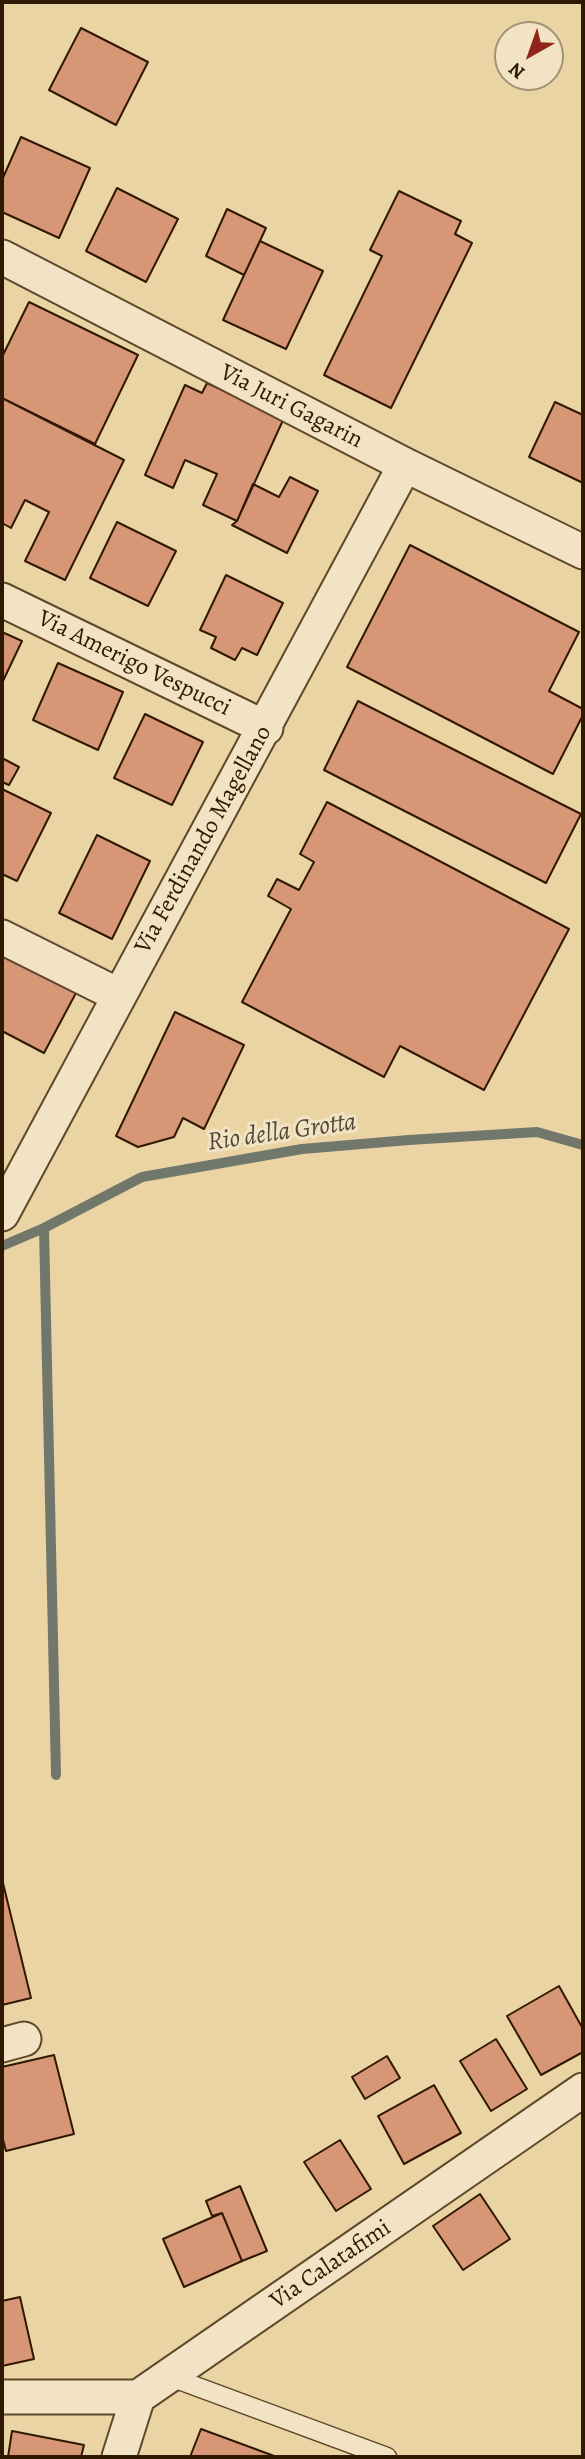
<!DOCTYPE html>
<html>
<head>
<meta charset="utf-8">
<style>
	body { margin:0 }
	#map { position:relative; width:585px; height:2459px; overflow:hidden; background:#ebd4a4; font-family:Alegreya,serif }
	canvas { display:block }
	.frame { position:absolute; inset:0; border:4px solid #2f1902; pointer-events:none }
	.north { position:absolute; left:494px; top:21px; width:70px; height:70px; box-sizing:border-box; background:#f2e3c4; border:2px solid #a49276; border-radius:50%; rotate:220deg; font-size:19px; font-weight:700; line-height:28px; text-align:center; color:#2f1902 }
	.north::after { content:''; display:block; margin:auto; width:24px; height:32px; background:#8f2418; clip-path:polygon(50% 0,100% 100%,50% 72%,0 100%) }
</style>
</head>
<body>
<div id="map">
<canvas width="585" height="2459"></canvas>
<div class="frame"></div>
<div class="north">N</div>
</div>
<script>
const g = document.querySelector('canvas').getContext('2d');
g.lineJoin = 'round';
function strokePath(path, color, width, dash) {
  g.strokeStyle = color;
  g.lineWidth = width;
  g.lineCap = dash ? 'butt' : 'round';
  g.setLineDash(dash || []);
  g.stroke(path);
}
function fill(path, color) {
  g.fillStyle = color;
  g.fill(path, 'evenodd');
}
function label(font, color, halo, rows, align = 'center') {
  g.font = font + ' Alegreya,serif';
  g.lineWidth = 6;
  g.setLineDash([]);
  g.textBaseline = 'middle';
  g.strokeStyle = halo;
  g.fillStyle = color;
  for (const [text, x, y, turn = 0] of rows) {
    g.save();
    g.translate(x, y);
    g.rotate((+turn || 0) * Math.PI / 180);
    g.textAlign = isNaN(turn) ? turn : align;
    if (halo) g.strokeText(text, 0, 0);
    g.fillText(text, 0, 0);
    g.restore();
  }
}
const stream = new Path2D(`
	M44,1228L56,1775
	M2,1246L44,1228L142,1177L302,1149L409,1140L537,1132L583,1145`);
const building = new Path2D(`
	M81,28L148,62L116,125L49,90Z
	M21,137L90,168L59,238L2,212V180Z
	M117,188L178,219L146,282L86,251Z
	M399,191L461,221L455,234L472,243L391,408L324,375L382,256L370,250Z
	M227,209L266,228L244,275L206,256Z
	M260,241L323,271L286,349L223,320Z
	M29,302L138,355L95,444L2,398V357Z
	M207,383L284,418L237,521L203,505L217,474L185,460L173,488L145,475L185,385L202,393Z
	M2,398L124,460L65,580L25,561L49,512L25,500L11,528L2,523Z
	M555,402L583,415V483L529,457Z
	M290,477L318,491L287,553L232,525L237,521L253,484L279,497Z
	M117,522L176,551L148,606L90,578Z
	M410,545L579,632L549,691L583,709V715L553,774L347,667Z
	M226,575L283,603L257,655L242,648L235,660L211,648L216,637L200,630Z
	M2,632L22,641L2,683Z
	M58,663L123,692L98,750L33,720Z
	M358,701L581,814L546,883L324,770Z
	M145,714L203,742L172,805L114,778Z
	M2,758L19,767L9,785L2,782Z
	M2,789L51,813L17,881L2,874Z
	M327,802L569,929L484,1090L400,1046L384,1077L242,1002L291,909L268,896L277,879L299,890L314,862L300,854Z
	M97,835L150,861L112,939L59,913Z
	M2,951L77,991L44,1053L2,1031Z
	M175,1012L244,1045L204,1129L183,1118L174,1137L138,1147L116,1136Z
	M2,1879L31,1998L2,2005Z
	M559,1986L583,2029V2052L541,2075L507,2016Z
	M496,2039L527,2089L491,2111L460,2061Z
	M54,2055L74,2134L6,2151L2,2136V2067Z
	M387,2056L400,2078L365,2099L352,2077Z
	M434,2085L461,2133L404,2164L378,2116Z
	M340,2140L371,2189L336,2211L304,2162Z
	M240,2186L267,2251L242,2261L222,2213L212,2216L206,2201Z
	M480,2194L510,2239L463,2270L433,2226Z
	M222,2213L242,2261L184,2287L163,2239Z
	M20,2297L34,2359L2,2366V2301Z
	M201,2429L277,2457H190Z
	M12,2431L84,2445L81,2457H8Z`);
const service = new Path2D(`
	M168,2376L387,2457`);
const minor = new Path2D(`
	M2,257L405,465L583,552
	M2,600L266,728
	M2,937L118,995
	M2,1214C135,963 272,716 405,465
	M2,2045L24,2039
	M2,2397H138
	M119,2457L138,2397L583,2090`);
const streetNames = [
	["Via Juri Gagarin",291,407,27],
	["Via Amerigo Vespucci",134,664,26],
	["Via Ferdinando Magellano",204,840,-61],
	["Via Calatafimi",331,2265,-34]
];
const waterNames = [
	["Rio della Grotta",282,1133,-8]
];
strokePath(stream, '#72776c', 10);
fill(building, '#d79676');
strokePath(building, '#2f1902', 2);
strokePath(service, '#5e482a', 21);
strokePath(minor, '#5e482a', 37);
strokePath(service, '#f2e3c4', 18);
strokePath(minor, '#f2e3c4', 33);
label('24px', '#2f1902', '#f2e3c4', streetNames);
label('italic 26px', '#504837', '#f2e3c4', waterNames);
</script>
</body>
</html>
